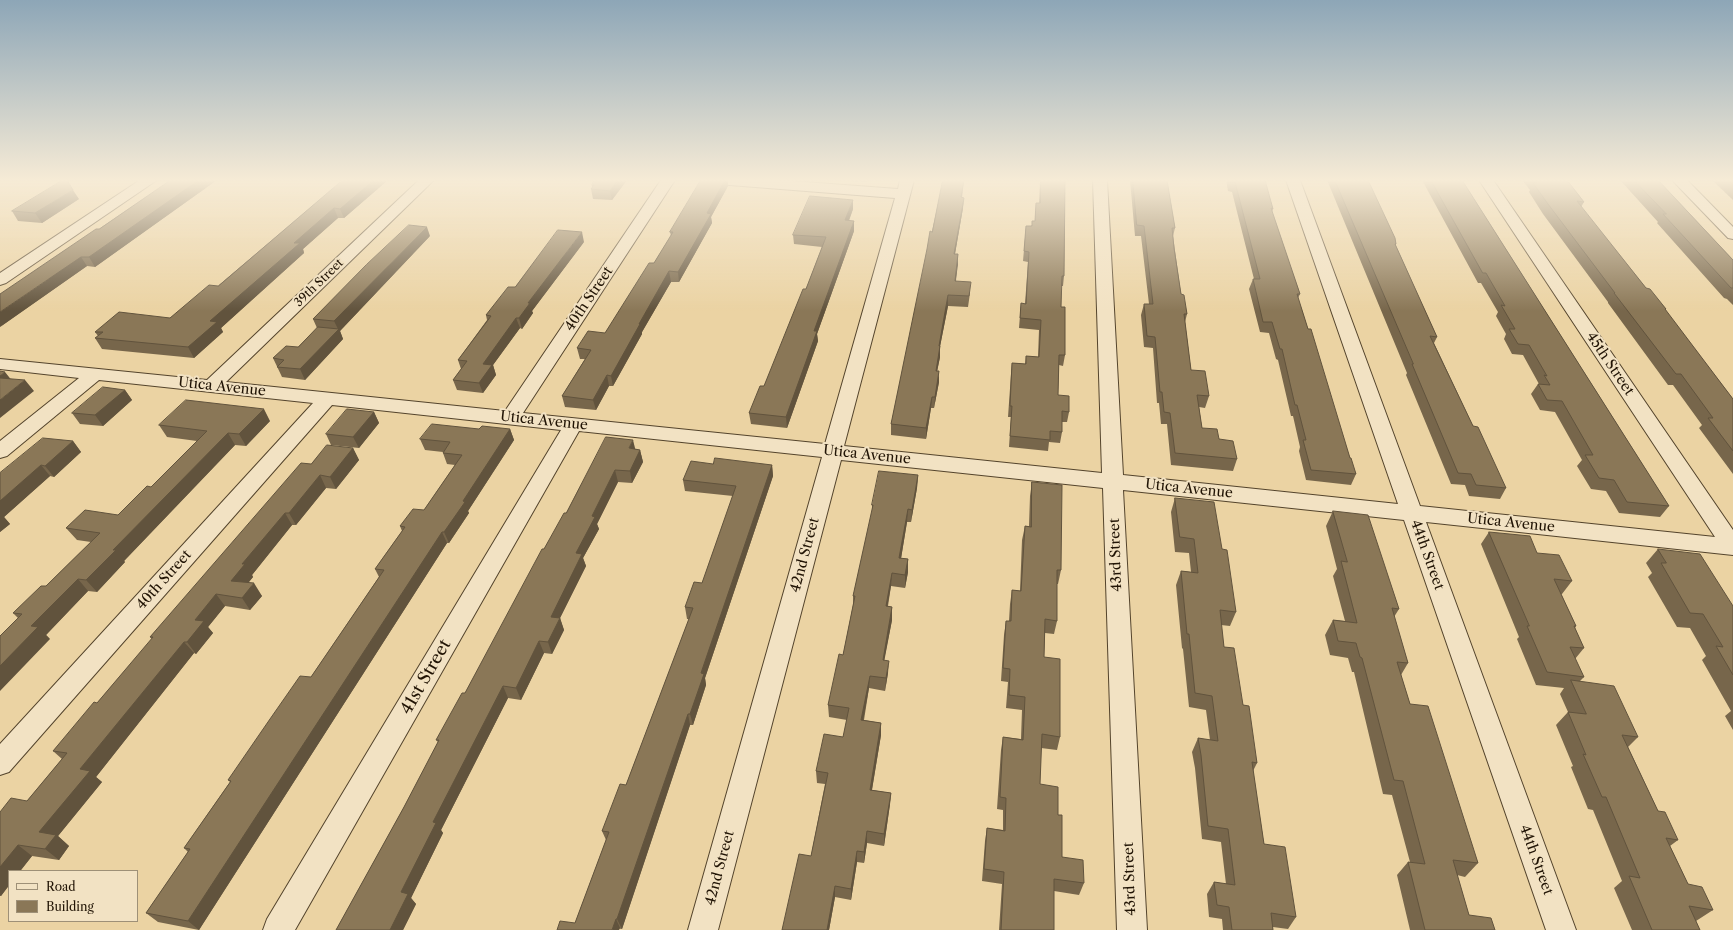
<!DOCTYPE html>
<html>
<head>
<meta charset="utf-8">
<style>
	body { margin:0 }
	#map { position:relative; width:1733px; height:930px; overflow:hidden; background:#ebd3a3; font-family:"Libre Caslon Text",serif }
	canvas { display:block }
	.legend { position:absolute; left:8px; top:870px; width:130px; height:52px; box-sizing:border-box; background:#f2e2c3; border:1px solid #9e9077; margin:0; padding:5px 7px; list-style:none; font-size:12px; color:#211405 }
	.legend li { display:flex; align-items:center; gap:8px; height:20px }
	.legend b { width:20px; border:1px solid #9e9077 }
</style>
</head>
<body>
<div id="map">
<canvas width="1733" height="930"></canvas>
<ul class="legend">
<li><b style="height:5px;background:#f2e2c3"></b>Road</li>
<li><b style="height:11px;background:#8a7757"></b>Building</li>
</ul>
</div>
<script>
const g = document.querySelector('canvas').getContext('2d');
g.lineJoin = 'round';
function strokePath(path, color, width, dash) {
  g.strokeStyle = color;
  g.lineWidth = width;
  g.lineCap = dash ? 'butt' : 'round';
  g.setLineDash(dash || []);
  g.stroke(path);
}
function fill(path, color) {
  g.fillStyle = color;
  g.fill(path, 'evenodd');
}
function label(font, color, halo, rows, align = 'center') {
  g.font = font + ' "Libre Caslon Text",serif';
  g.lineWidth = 4;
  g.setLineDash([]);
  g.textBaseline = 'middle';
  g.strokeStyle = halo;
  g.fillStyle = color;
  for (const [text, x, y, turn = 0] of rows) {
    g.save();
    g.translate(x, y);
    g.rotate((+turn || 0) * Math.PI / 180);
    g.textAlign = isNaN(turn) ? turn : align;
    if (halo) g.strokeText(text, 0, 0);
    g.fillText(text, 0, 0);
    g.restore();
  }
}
const minor = new Path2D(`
	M140,180H157L6,283L0,285V273Z
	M419,180H434L226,382L505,411L661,180H675L523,413L825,444L895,198L717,184L712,183L710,180H778L898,189L900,180H914L844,446L1102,473L1093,180H1107L1123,475L1398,504L1286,180H1300L1420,506L1715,537L1479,180H1493L1733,530V555L1426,522L1576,930H1546L1404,520L1123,490L1147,930H1117L1103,488L841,460L718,930H688L822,457L579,431L295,930H263L267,919L561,430L332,405L9,772L0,775V744L313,403L99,380L7,456L0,458V441L79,378L0,369V359L207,380Z
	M1672,180H1687L1733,227V239L1728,238Z`);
const wall = new Path2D(`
	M171,180H217L95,267L87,266L0,327L99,229Z
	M343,180H388L344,218H338L303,249L304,253L221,328L223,332L194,358L102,349L95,338L98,336L95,332L170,318L218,286Z
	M627,180L612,200L593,199L591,189L592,188V185Z
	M701,180H728V186L711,217L712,223L679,282H671L642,332V334L613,386H609L596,410L565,407L562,396L585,359H580L577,348L605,333L654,263L671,236L670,232Z
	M846,180H868L867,182L846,181Z
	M943,180H964L962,198L963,208L955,254H958L956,281L970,293L968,307L948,306L940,346V357L937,371L939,382L934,408H931L926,439L891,435V424Z
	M1040,180H1065L1064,276L1063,286H1061V307L1065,355L1063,366L1059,365L1058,395L1069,412L1067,422H1062V432L1060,443L1049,442L1048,451L1009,447L1011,417H1008L1011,374L1012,363L1025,364L1026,356L1038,357L1039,330L1019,328L1021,303L1025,304L1028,262L1023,261L1026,226H1031L1035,221L1036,203H1039Z
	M1130,180H1167L1175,228L1173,236L1181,294L1187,314L1185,322L1191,370L1209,396L1205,408L1199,407L1202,428L1219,439L1237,459L1233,471L1171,465L1167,424H1161L1159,403H1157L1153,348L1144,347L1141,315L1144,304H1149L1141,236H1135Z
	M1226,180H1265L1273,209L1272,212L1300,294L1298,298L1308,329L1350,458L1356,474L1351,485L1306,480L1299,451L1300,447L1293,416H1291L1278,360L1276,359L1269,333L1260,332L1249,289L1253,279H1254L1232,192L1228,191Z
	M1327,180H1368L1396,244V246L1437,337L1434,343L1473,426L1506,488L1500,499L1469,496L1465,485L1451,484L1406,375L1407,373Z
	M1422,180H1462L1669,506L1660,517L1619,513L1606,491L1591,489L1577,466L1582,460L1555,412L1540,410L1531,394L1538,384H1539L1523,355L1512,354L1504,339L1506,334L1496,316L1498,312L1481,283H1478Z
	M1522,180H1567L1584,202L1581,207L1646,288L1666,309L1665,310L1733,399V474L1699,428L1702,425L1673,385H1668L1608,303V302L1543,214L1529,192L1530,190Z
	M1620,180H1658L1733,260V305L1727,299L1724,298L1657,223L1658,222Z
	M1712,180H1733V200Z
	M79,199L42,223L18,221L12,211Z
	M853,209L849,221L854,231L817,334L818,341L787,428L751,424L749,413L764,386L806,289L822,247L794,244L793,235Z
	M430,236L340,331L343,339L305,380L282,377L273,358L298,347L317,328L313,319Z
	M584,242L532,311L533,313L522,329L520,328L493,365L496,375L483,393L457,390L453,380L461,369L458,360L487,320L486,315L515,287Z
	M125,390L132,400L103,426L80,424L72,413Z
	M374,412L379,423L359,448L331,445L326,434Z
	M270,421L246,446L235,445L124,561L125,562L97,592L88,591L46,635L50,639L18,618L13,613L46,586L91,542L77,540L66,528L118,515L151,487L197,441L167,437L159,425Z
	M479,429H510L514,440L468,511L469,513L449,543H447L199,930L158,922L146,913L188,852L184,848L230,782L228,780L311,677L379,577L375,569L402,531L400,526L424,510L455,465L447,464L443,453V452L425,450L420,439Z
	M73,441L81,452L54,477L50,476L4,517L10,524L0,532V473Z
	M353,448L359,460L336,489L326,488L296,525H292L252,575L253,577L248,583L262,596L250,610L225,606L208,627L213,633L196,654L194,653L96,777L102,782L58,836L69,846L59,860L32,856L1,896H0V812L27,801L62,759L53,751L97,703L152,639L150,637L311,464Z
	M635,449L640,450L643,462L632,483L618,482L597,524L599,529L583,558L586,566L560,618L564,630L552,654L544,653L521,700L508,698L441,830L443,833L411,898L416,904L403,930H336L404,807L438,742L436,740L465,693L544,549L566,513Z
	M713,464L772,465L773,476L705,678L706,685L693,725H690L622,929L575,923L606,840L602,831L626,785L689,619H687L685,607L702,583L733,496L685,491L683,480Z
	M918,475L917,488L911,522H907L901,558L908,559V572L905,588L891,586L888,606L892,607V620L884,660L888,673L885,691L869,688L864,720L881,723V735L872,790L891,793L890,804L884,846L867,843L864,863L857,862L851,900L835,897L829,930H782L811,856L825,784L817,783L816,771L843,737L847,720L829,717L828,705L843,655L853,605V596L872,513V505Z
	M1032,482L1061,570L1058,584H1057V621L1054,634L1045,633L1044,657L1060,737L1057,750L1041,748L1040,784L1058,815L1062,857L1084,883L1079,895L1054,891V930H999L1002,884L982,881L985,841L987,828L1003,830V810L997,809L1001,750L1003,737L1021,739L1022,710L1006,708L1008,682L1001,681L1004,635L1006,621H1009L1010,604L1012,590L1020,591L1022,540L1025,526H1029L1030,496Z
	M1175,498L1222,549L1236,612L1230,626L1221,625L1224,647L1243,705L1257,763L1253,771L1264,844L1296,917L1288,929L1273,927V930H1223L1222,919L1209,917L1207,894L1214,882L1226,884L1221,842L1202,839L1195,768L1192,752L1198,738L1210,740L1206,710L1189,707L1183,649L1182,648L1176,585L1181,571L1191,572L1189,553L1175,552L1171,512Z
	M1333,511L1399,609L1394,617L1408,663L1401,675L1410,704L1478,863L1465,877L1457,875L1469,915L1495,930H1410L1397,875L1408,862H1410L1392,795L1383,794L1354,672H1352L1348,658L1330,655L1325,635L1333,620L1345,621L1333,576L1337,569L1326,526Z
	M1489,532L1537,553L1572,581L1562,594H1561L1576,626L1575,628L1584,648L1575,659L1584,677L1580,681L1638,737L1628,747L1658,811L1678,840L1670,846L1688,884L1713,910L1696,921L1700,930H1632L1614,888L1622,881L1593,810L1588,809L1571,767L1573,766L1556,725L1568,712L1560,694L1564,688L1536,685L1517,639L1519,637L1481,544Z
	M1658,549L1733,606V730L1725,716L1731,711L1702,660L1706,656L1690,628L1677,627L1648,577L1652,573L1646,563Z`);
const shadedWall = new Path2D(`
	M199,180H217L95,267L89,257Z
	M374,180H388L344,218L340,209Z
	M618,180H627L612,200L610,191Z
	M725,180H728V186L711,217L712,223L679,282L678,272L707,213Z
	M73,190L79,199L42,223L35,213Z
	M964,198L963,208L953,265L954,254Z
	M853,200V209L845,230V220Z
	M334,208L338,218L303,249L304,253L221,328L223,332L194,358L188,347L210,321L294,243Z
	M854,221V231L817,334L818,341L787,428L786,417L814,331Z
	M427,227L430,236L340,331L343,339L305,380L300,369L338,329L334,321Z
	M582,232L584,242L532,311L533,313L522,329L519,318L528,303Z
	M958,254V265L954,292L955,281Z
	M81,257L87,266L0,327V312Z
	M669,271L671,282L642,332V334L613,386L611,376L639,324Z
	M948,295V306L938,357L939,346Z
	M516,318L520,328L493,365L496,375L483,393L479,383L483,364Z
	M940,346V357L935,382L936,371Z
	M939,371V382L934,408L935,397Z
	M5,372L13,382L0,380V376Z
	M607,375L609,386L596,410L593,400Z
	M25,380L34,391L0,418V400Z
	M125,390L132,400L103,426L95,415Z
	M932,397L931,408L926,439V428Z
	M264,409L270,421L246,446L239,434Z
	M374,412L379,423L359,448L353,437Z
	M510,429L514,440L468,511L469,513L449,543L444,532L463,501Z
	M228,433L235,445L124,561L125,562L97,592L86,580L113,550Z
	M633,440L636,452L629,448Z
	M73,441L81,452L54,477L45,466Z
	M353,448L359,460L336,489L330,477Z
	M640,450L643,462L632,483L630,471Z
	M41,465L50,476L4,517L10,524L0,532V501Z
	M772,465L773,476L705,678L706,685L693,725L690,714L701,673Z
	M615,470L618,482L597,524L599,529L583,558L586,566L560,618L564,630L552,654L548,642L551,617L576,553L592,516Z
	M320,475L326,488L296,525L289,513Z
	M918,475L917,488L911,522L912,510Z
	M908,509L907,522L899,571V558Z
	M285,513L292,525L252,575L253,577L240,593L231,581L242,564Z
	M442,532L447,543L199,930L188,921Z
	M908,559V572L905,588V575Z
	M892,573L891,586L885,619L886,606Z
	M78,579L88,591L46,635L50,639L0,691V666L31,626Z
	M254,583L262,596L250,610L242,598Z
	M216,594L225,606L208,627L213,633L196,654L187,642L195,620Z
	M892,607V620L882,673L883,660Z
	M539,641L544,653L521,700L516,688Z
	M184,642L194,653L96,777L102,782L58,836L69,846L59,860L45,849L39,832L80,769Z
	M889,661L888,673L885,691L886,678Z
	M870,676L869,688L861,732V720Z
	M503,686L508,698L441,830L443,833L411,898L416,904L403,930H390L401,892L433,822Z
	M688,714L690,725L622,929L617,919Z
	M881,723V735L870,801V790Z
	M891,793L890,804L884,846V834Z
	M867,831V843L864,863V852Z
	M18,845L32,856L20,871H9V885L1,896L0,895V867Z
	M857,851V862L851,900V889Z
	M835,886V897L829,930H827Z
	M616,919L620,928L619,930H612Z`);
const building = new Path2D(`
	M63,180H67L73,190L35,213L12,211Z
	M171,180H199L89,257H81L0,312V294L96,229H99Z
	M343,180H374L340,209L334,208L294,243H300L210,321L217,322L188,347L95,338L103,332H95L119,312L170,318L209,285L218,286Z
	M595,180H618L610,191L591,189L594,185H592Z
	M701,180H725L707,213L711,214L678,272L669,271L639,324H640L611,376L607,375L593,400L562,396L591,350L577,348L588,331L605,333L649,263H654L673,232H670Z
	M943,180H964L961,197L964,198L954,254H958L955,281L971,282L969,296L948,295L939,346H940L936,371H939L935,397H932L926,428L891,424L927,249L930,231L932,232Z
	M1041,180H1065L1064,276H1062L1061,307H1065V355H1059L1058,395L1069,396V412L1062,411V432L1050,431V440L1010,436L1012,406H1010L1012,363L1026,364V356L1039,357L1041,320L1020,318L1021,303L1026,304L1029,252L1024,251L1026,226H1032V221H1035L1036,203H1040Z
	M1133,180H1167L1175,228H1172L1174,248L1181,294L1184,295L1187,314H1184L1191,370L1205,371L1209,396L1197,395L1202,428L1217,429L1219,439L1233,441L1237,459L1175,453L1170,413L1164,412L1162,392H1160L1155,337L1147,336L1144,304H1153L1144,226L1137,225Z
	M1231,180H1265L1273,209L1271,208L1300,294H1297L1308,329H1311L1350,458H1351L1356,474L1311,470L1303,440H1306L1297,405H1295L1282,349H1280L1272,322H1263L1253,279H1260L1235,182H1231Z
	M1335,180H1368L1395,238L1396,244H1395L1437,337L1430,336L1473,426L1478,427L1506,488L1476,485L1471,474L1458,473L1412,364H1413Z
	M1431,180H1462L1669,506L1627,502L1614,480L1599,478L1585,455H1593L1562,401L1547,400L1538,384L1550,385L1544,375L1547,376L1529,345L1518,344L1509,329H1515L1501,305L1505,306L1486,273H1483Z
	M1534,180H1567L1584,202L1577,201L1646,288L1650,289L1666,309H1665L1733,399V451L1708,418H1713L1681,374H1676L1614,293H1615L1548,204L1533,183H1536Z
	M1634,180H1658L1733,260V288H1731L1663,214H1666Z
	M1728,180H1733V185Z
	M810,196L853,200L845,220L854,221L814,331H817L786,417L749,413L760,386H764L803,289H806L826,237L793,235Z
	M409,225L427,227L334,321L313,319L366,265Z
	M558,230L582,232L528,303H530L519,318H516L483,364L492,365L479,383L453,380L467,361L458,360L491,316L486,315L508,287H515Z
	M318,327L339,329L300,369L277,367L284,360L273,358L286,346L298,347Z
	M0,371L5,372L0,376Z
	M0,378L25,380L0,400Z
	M103,387L125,390L95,415L72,413Z
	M186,400L264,409L239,434L228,433L113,550H116L86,580L78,579L31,626L38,627L0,666V636L22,614L13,613L41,586H46L100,533L66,528L85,510L118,515L147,486L151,487L207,431L159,425Z
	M347,409L374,412L353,437L326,434Z
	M432,424L479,429L482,426L510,429L463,501L465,502L444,532H442L188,921L146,913L190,849L184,848L231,781L228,780L270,719L300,676L311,677L384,570L375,569L405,527L400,526L413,509L424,510L462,455L443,453L450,442L420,439Z
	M606,437L633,440L629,448L640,450L630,471L615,470L592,516L595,517L576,553L582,554L551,617L560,618L548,642L539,641L516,688L503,686L433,822L436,823L401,892L408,894L390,930H336L404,807L439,740H436L462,693H465L542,549H544L564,513H566Z
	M43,438L73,441L45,466L41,465L0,501V473Z
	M327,445L353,448L330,477L320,475L289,513H285L242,564H245L231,581L254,583L242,598L216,594L195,620L204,621L187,642H184L80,769L90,771L39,832L56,835L45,849L18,845L0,867V812L11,798L27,801L67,753L53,751L94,702L97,703L153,637H150L301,463L311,464Z
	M715,458L772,465L701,673L704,674L690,714H688L617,919H616L612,930H557L560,921L575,923L609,832L602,831L620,784L626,785L693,608L685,607L694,582L702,583L736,486L683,480L691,461L713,464Z
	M879,471L918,475L912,510L908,509L899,558L908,559L905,575L892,573L886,606L892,607L883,660L889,661L886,678L870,676L861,720L881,723L870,790L891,793L884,834L867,831L864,852L857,851L851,889L835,886L827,930H782L799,854L811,856L828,773L816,771L824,734L843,737L849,708L828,705L839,654L843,655L855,596H853L873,505H872Z
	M1032,482L1062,485L1061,570H1057V621L1045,619L1044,657L1060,659V737L1042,734L1040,784L1058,787V815H1062V857L1083,860L1084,883L1054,879V930H1001L1004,872L984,869L987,828L1005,831L1006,798L1000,797L1003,737L1023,740L1025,697L1009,695L1010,669L1003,668L1006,621H1011L1012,590L1021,591L1025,526L1031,527Z
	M1175,498L1214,502L1222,549L1227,550L1236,612L1220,610L1224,647L1234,648L1243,705L1249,706L1257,763L1252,762L1264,844L1285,847L1296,917L1271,913L1273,930H1232L1229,907L1217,905L1214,882L1235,885L1228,829L1208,826L1201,755L1198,738L1218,741L1212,696L1195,693L1189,634H1187L1181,571L1198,573L1194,539L1180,537Z
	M1333,511L1368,515L1399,609L1392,608L1408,663L1397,662L1410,704L1428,706L1478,863L1453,860L1469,915L1491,918L1495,930H1425L1408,862L1425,864L1403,781L1394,780L1362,658L1360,657L1356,643L1338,641L1333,620L1357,623L1341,561L1347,562Z
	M1489,532L1530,536L1537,553L1559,555L1572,581L1554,579L1576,626H1574L1584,648L1570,647L1584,677L1547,672L1527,626H1529Z
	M1658,549L1700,554L1733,606V675L1716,646L1723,647L1703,614L1690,613L1661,563H1666Z
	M1571,680L1614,686L1638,737L1622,735L1658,811L1665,812L1678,840L1666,838L1688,884L1702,887L1713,910L1689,906L1700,930H1652L1629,876L1640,878L1606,797H1602L1583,754L1586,755L1568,712L1586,714Z`);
const farStreetnames = [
	["39th Street",319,283,-44]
];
const streetNames = [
	["40th Street",589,299,-56],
	["45th Street",1610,364,56],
	["Utica Avenue",222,387,6],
	["Utica Avenue",544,421,6],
	["Utica Avenue",867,455,6],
	["Utica Avenue",1189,489,6],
	["Utica Avenue",1511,523,6],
	["42nd Street",805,555,-75],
	["43rd Street",1116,555,-92],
	["44th Street",1427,555,70],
	["40th Street",164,580,-48],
	["44th Street",1536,860,70],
	["42nd Street",720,868,-75],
	["43rd Street",1130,879,-92]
];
const nearStreetnames = [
	["41st Street",426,677,-60]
];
strokePath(minor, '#54442c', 2);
fill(minor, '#f2e2c3');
fill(wall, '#77664b');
fill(shadedWall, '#61533d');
fill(building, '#8a7757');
strokePath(building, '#61533d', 1);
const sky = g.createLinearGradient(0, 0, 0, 311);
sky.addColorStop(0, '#8da6b7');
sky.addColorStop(0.58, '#f6ebd6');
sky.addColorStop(1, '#f6ebd600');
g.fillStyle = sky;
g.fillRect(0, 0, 1733, 311);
label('12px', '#211405', '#f2e2c3', farStreetnames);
label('14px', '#211405', '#f2e2c3', streetNames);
label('17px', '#211405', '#f2e2c3', nearStreetnames);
</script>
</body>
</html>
